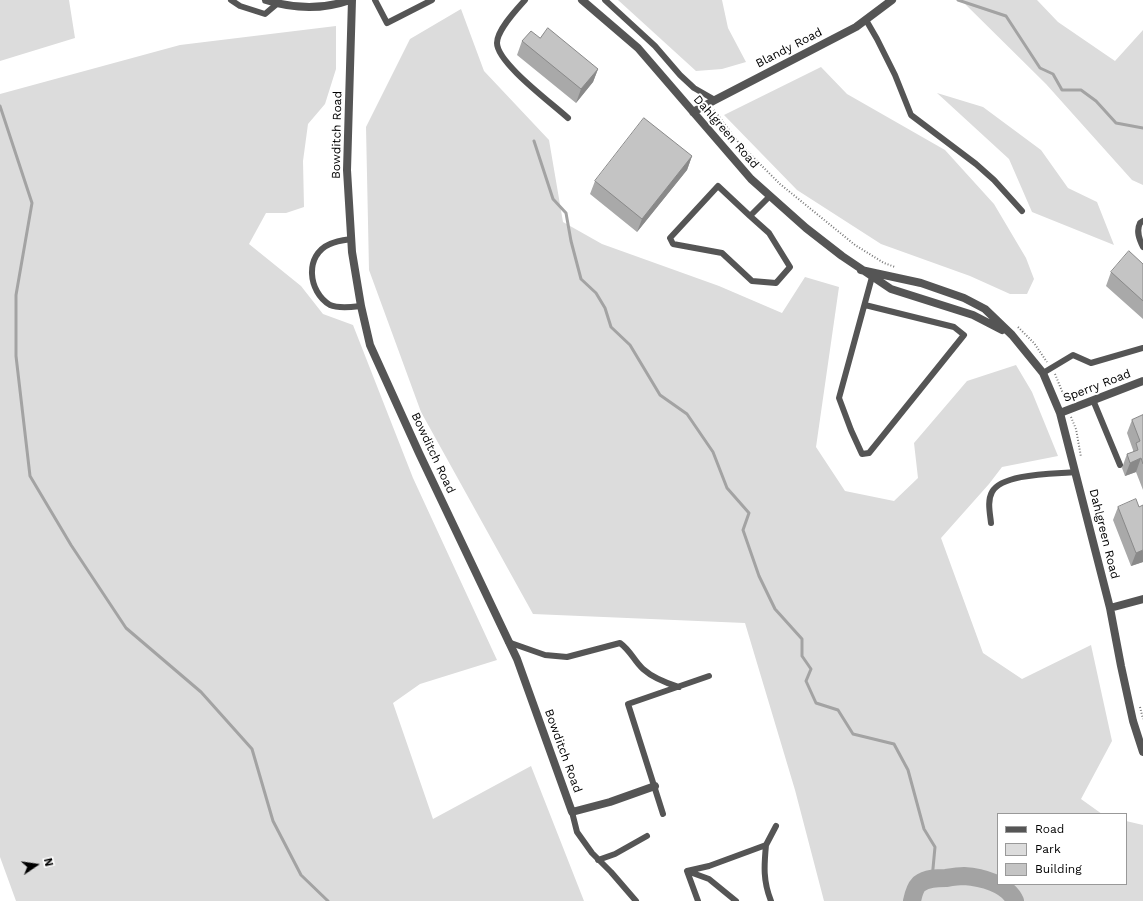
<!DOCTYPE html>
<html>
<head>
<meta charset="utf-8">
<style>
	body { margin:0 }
	#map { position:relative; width:1143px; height:901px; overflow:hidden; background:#fff; font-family:"Work Sans",sans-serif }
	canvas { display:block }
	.legend { position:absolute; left:997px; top:813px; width:130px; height:72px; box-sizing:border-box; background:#fff; border:1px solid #999; margin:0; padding:5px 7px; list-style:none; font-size:12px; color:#000 }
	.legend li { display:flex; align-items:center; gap:8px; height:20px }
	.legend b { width:20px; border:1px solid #999 }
	.north { position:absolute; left:16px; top:845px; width:40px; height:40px; -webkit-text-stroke:3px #fff; paint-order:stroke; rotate:77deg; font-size:11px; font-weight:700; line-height:16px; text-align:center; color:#000 }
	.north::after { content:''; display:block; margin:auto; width:14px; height:18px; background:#000; clip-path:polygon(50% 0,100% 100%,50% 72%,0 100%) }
</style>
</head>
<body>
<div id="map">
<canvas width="1143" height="901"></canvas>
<ul class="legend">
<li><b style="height:5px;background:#555"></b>Road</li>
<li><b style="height:11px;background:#dcdcdc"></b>Park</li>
<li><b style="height:11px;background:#c4c4c4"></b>Building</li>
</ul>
<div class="north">N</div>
</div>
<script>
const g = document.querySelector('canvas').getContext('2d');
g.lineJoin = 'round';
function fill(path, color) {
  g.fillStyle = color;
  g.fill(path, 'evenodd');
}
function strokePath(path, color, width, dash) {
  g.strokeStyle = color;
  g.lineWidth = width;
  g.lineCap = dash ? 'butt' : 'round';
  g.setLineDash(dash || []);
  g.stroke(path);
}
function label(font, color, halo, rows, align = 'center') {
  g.font = font + ' "Work Sans",sans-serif';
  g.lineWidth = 4;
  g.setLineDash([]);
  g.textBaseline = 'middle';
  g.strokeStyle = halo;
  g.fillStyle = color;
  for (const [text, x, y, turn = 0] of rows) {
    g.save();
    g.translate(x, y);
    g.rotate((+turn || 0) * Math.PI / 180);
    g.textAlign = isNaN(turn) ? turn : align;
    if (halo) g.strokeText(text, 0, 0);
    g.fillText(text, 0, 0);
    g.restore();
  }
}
const green = new Path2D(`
	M0,0H69L75,38L0,61Z
	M618,0H722L728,28L746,62L722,69L696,71Z
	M961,0H1037L1058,22L1115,61L1143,30V185L1132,180L1046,84Z
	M461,9L484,71L549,140L563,222L602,244L719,286L782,313L805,277L839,287L816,447L845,491L894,501L918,478L914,443L967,381L1016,365L1032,392L1058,456L1002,467L989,484L941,538L983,653L1022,679L1091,645L1112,741L1081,799L1102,814H998V884H1126V821L1143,825V901H824L795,790L745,623L533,614L421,412L369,270L366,127L410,39Z
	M336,26V69L325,104L308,124L303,161L304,207L286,213H266L249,244L301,286L323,314L353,325L413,478L497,660L420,684L393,703L433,819L531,766L584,901H16L0,857V94L180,45Z
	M821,67L847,94L945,150L994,204L1026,258L1034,279L1027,294H1010L970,276L881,244L797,190L724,115Z
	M937,93L983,107L1041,150L1068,188L1097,202L1114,245L1032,212L1009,159Z`);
const stream = new Path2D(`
	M958,0L1006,16L1040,68L1053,74L1062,90H1081L1096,101L1116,123L1143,128
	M0,106L32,203L16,295V356L30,476L71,545L126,628L201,692L252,749L273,821L301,875L328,901
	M534,141L553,199L566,213L571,241L581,279L596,293L605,308L611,327L630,345L660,395L687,414L713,452L727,488L749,513L743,530L759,576L775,609L802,639V656L811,669L806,681L816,703L838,710L853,734L894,744L908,770L924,829L935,847L932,879`);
const river = new Path2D(`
	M912,901C913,896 915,888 919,884C927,878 937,878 946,878C952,877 958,876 964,876C981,877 1008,884 1015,901`);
const path = new Path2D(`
	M714,110L738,142L780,184L855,245L884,263L895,267
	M1018,327L1034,343L1047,362
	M1055,374L1066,401
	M1071,417L1076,429L1081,457
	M1140,707L1143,719`);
const lane = new Path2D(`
	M231,0L240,6L265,14L278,3
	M375,0L387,23L432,0
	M525,0C516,10 497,30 497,43C497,63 553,104 568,118
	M605,0L655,46L680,75L694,88L715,100
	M866,20L877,39L895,75L911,115L976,164L994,180L1022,211
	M750,216L769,233L790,267L776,283L752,281L722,253L673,244L670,238L718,186L750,216L770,196
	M1143,221L1140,223C1136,231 1139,239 1143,247
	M351,239C344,240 336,241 330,244C304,255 308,292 330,305C339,309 352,307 361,306
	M865,305L954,327L964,335L869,453L862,454L851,430L839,398L872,277
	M1043,373L1073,355L1091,363L1143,348
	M1093,400L1120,465
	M991,523C990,513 987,501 992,492C1002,473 1056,474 1075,472
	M508,642L545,655L567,657L620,643C631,651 634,661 643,669C653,678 666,683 679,687
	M572,812L577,832L592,853L611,872L636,901
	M663,814L628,704L709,676
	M766,845C764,866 763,881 771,901
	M598,860L615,854L647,836
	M687,871L709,879L736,901
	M698,901L687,871L709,866L766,845L776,826`);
const street = new Path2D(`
	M266,0C294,9 322,10 350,0
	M352,0L347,170L352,252L361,306L370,345L419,453L517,659L572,812L610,802L655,786
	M582,0L638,48L751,179L806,228L842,256L891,289L973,315L1002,330
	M693,112L715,100L856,27L892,0
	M861,270L921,283L964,298L985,309L1012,335L1043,373L1060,413L1110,608L1121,666L1133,721L1143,752
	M1060,413L1143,381
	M1110,608L1143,599`);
const wall = new Path2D(`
	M540,38L598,69L593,82L576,103L517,55L522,41Z
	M692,156L687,170L637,232L590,194L595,181Z
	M1143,264V319L1106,286L1111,272Z
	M1143,415V490L1136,472L1125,476L1122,468L1127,454L1133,452V450L1127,433L1132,420Z
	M1118,507H1139L1143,562L1131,566L1113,520Z`);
const shadedWall = new Path2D(`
	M598,69L593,82L576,103L581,89Z
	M692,156L687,170L637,232L642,219Z
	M1141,458L1136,472L1125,476L1130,463Z
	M1143,550V562L1131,566L1136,553Z`);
const building = new Path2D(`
	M548,28L598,69L581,89L522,41L531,31L540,38Z
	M644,118L692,156L642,219L595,181Z
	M1129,251L1143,264V301L1111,272Z
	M1143,415V464L1141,458L1130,463L1127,454L1138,450L1136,443L1140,441L1132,420Z
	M1136,499L1139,507L1143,505V550L1136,553L1118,507Z`);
const streetNames = [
	["Blandy Road",789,48,-27],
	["Dahlgreen Road",726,132,49],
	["Bowditch Road",337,135,-89],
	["Sperry Road",1097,386,-21],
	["Bowditch Road",433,453,65],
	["Dahlgreen Road",1104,534,76],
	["Bowditch Road",563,751,70]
];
fill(green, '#dcdcdc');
strokePath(stream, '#a3a3a3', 3);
strokePath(river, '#a3a3a3', 18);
strokePath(path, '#777', 2, [1, 2]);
strokePath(lane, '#555', 6);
strokePath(street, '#555', 8);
fill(wall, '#a9a9a9');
fill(shadedWall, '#898989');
fill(building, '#c4c4c4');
strokePath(building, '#898989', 1);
label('12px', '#000', '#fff', streetNames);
</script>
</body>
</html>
